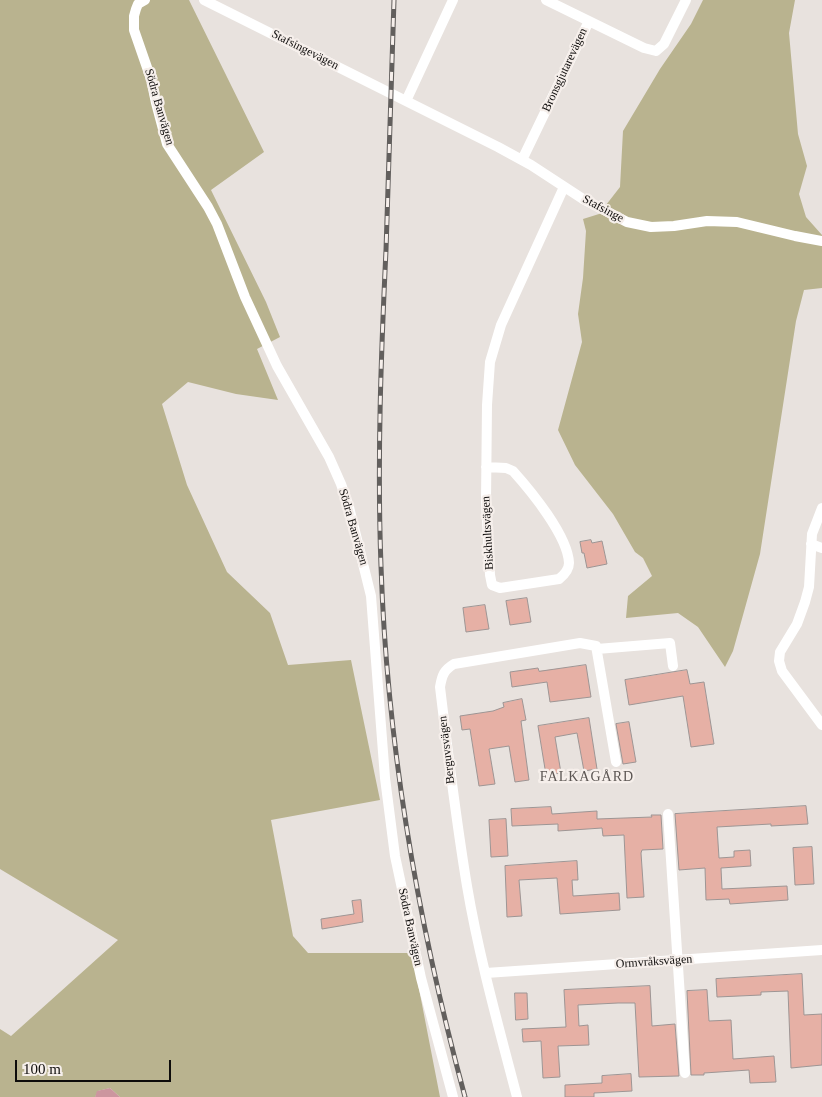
<!DOCTYPE html>
<html>
<head>
<meta charset="utf-8">
<style>
	body { margin:0 }
	#map { position:relative; width:822px; height:1097px; overflow:hidden; background:#e8e2de; font-family:"Times New Roman",serif }
	canvas { display:block }
	.scale { position:absolute; left:15px; top:1060px; width:156px; height:22px; box-sizing:border-box; border:2px solid #0e0c0b; border-top:0; padding-left:6px; font-size:15px; line-height:18px; white-space:nowrap; color:#0e0c0b; -webkit-text-stroke:4px #f6efeb; paint-order:stroke }
</style>
</head>
<body>
<div id="map">
<canvas width="822" height="1097"></canvas>
<div class="scale">100 m</div>
</div>
<script>
const g = document.querySelector('canvas').getContext('2d');
g.lineJoin = 'round';
function fill(path, color) {
  g.fillStyle = color;
  g.fill(path, 'evenodd');
}
function strokePath(path, color, width, dash) {
  g.strokeStyle = color;
  g.lineWidth = width;
  g.lineCap = dash ? 'butt' : 'round';
  g.setLineDash(dash || []);
  g.stroke(path);
}
function label(font, color, halo, rows, align = 'center') {
  g.font = font + ' "Times New Roman",serif';
  g.lineWidth = 4.5;
  g.setLineDash([]);
  g.textBaseline = 'middle';
  g.strokeStyle = halo;
  g.fillStyle = color;
  for (const [text, x, y, turn = 0] of rows) {
    g.save();
    g.translate(x, y);
    g.rotate((+turn || 0) * Math.PI / 180);
    g.textAlign = isNaN(turn) ? turn : align;
    if (halo) g.strokeText(text, 0, 0);
    g.fillText(text, 0, 0);
    g.restore();
  }
}
const green = new Path2D(`
	M0,0H189L264,152L211,190L266,302L280,337L257,349L278,400L236,394L188,382L162,404L187,485L227,572L270,613L288,665L351,660L380,800L271,820L293,936L308,953H412L440,1097H120L110,1088L98,1091L95,1097H0V1029L11,1036L118,940L0,869Z
	M703,0H795L789,33L798,134L807,166L799,194L806,217L822,235V288L804,290L796,321L760,554L733,651L725,667L698,627L678,613L626,618L628,596L652,576L643,558L635,552L613,514L575,465L558,430L582,342L578,314L583,278L586,231L583,219L599,214L620,187L623,131L660,69L691,24Z`);
const water = new Path2D(`
	M110,1088L120,1097H95L97,1091Z`);
const building = new Path2D(`
	M591,540L592,543L602,541L607,564L587,568L584,553H582L580,542Z
	M527,598L531,622L510,625L506,601Z
	M485,605L489,629L466,632L463,608Z
	M586,665L591,697L550,702L547,682L512,687L510,672L538,668L539,671Z
	M687,670L690,684L704,682L714,744L691,747L683,696L629,705L625,680Z
	M522,699L526,720L521,721L529,780L515,782L509,746L489,749L495,784L479,786L470,729L462,730L460,716L493,711L504,707L503,703Z
	M589,718L597,769L584,771L577,733L555,737L561,773L546,775L538,726Z
	M629,722L636,762L623,764L616,724Z
	M806,806L808,824L771,826V824L717,827L719,858L734,857V851L750,850L751,866L721,868L722,889L787,886L788,900L730,904L729,899L706,900L705,868L679,870L675,814Z
	M551,807L552,814L597,811V819L652,817L651,815H661L663,849L642,850L641,853L644,897L627,898L624,835L603,836L602,828L558,831V824L512,826L511,809Z
	M506,819L508,856L491,857L489,820Z
	M812,847L814,884L795,885L793,848Z
	M577,861L578,880H572L573,896L619,893L620,910L560,914L557,878L519,880L522,916L507,917L505,866Z
	M361,900L363,922L322,929L321,919L354,914L352,901Z
	M802,974L804,1015L822,1014V1065L791,1068L788,991L761,992V995L717,997L716,979Z
	M650,986L652,1026L675,1024L679,1076L639,1077L635,1003H618L578,1005L579,1026L588,1025L589,1045L558,1046L560,1077L543,1078L541,1041L523,1042L522,1029L566,1027L564,990Z
	M707,990L709,1021L731,1020L733,1059L774,1056L776,1082L750,1083L749,1070L704,1073V1075H691L687,991Z
	M515,993H527L528,1019L516,1020Z
	M631,1074L632,1091L594,1093V1097H565V1085L602,1083V1076Z`);
const minor = new Path2D(`
	M145,0L138,4L136,9L134,16V30L151,79L156,103L167,144L208,207L217,224L245,297L277,366L329,457L341,484L349,507L371,596L385,778L395,856L421,978L453,1097
	M204,0L498,147L531,165L583,199L627,222L651,227L674,226L707,221L737,222L795,236L822,241
	M546,0L644,48L656,51L664,44L686,0
	M406,101L453,0
	M522,160L589,21
	M486,467L506,468L513,471C531,491 568,536 569,563C569,570 564,575 559,579L500,588L492,585L490,575L486,501L487,405L490,362L501,325L564,187
	M822,508L812,534L809,587L805,602L797,624L780,652L779,661L782,671L822,725
	M811,544L822,548
	M597,649L670,643L673,666
	M668,814L685,1073
	M486,973L822,950
	M517,1097C499,1028 479,957 467,886C456,820 448,754 440,687C442,675 444,670 454,664L580,643L596,646L616,762`);
const rail = new Path2D(`
	M394,0C391,83 389,167 386,250C381,355 377,461 381,566C387,746 418,924 465,1097`);
const streetNames = [
	["Stafsingevägen",305,50,27],
	["Bronsgjutarevägen",565,70,-65],
	["Södra Banvägen",159,107,74],
	["Stafsinge",603,209,28],
	["Södra Banvägen",353,527,74],
	["Biskhultsvägen",488,533,-93],
	["Berguvsvägen",447,750,-97],
	["Södra Banvägen",410,927,78],
	["Ormvråksvägen",654,962,-4]
];
const neighbourhoodNames = [
	["FALKAGÅRD",587,777]
];
fill(green, '#b9b38f');
fill(water, '#cc969f');
fill(building, '#e6b0a5');
strokePath(building, '#9d9594', 1);
strokePath(minor, '#fff', 10);
strokePath(rail, '#625f5d', 5);
strokePath(rail, '#f6efeb', 3, [9]);
label('12px', '#0e0c0b', '#f6efeb', streetNames);
g.letterSpacing = '1px';
label('14px', '#5c5653', '#f6efeb', neighbourhoodNames);
g.letterSpacing = '0px';
</script>
</body>
</html>
